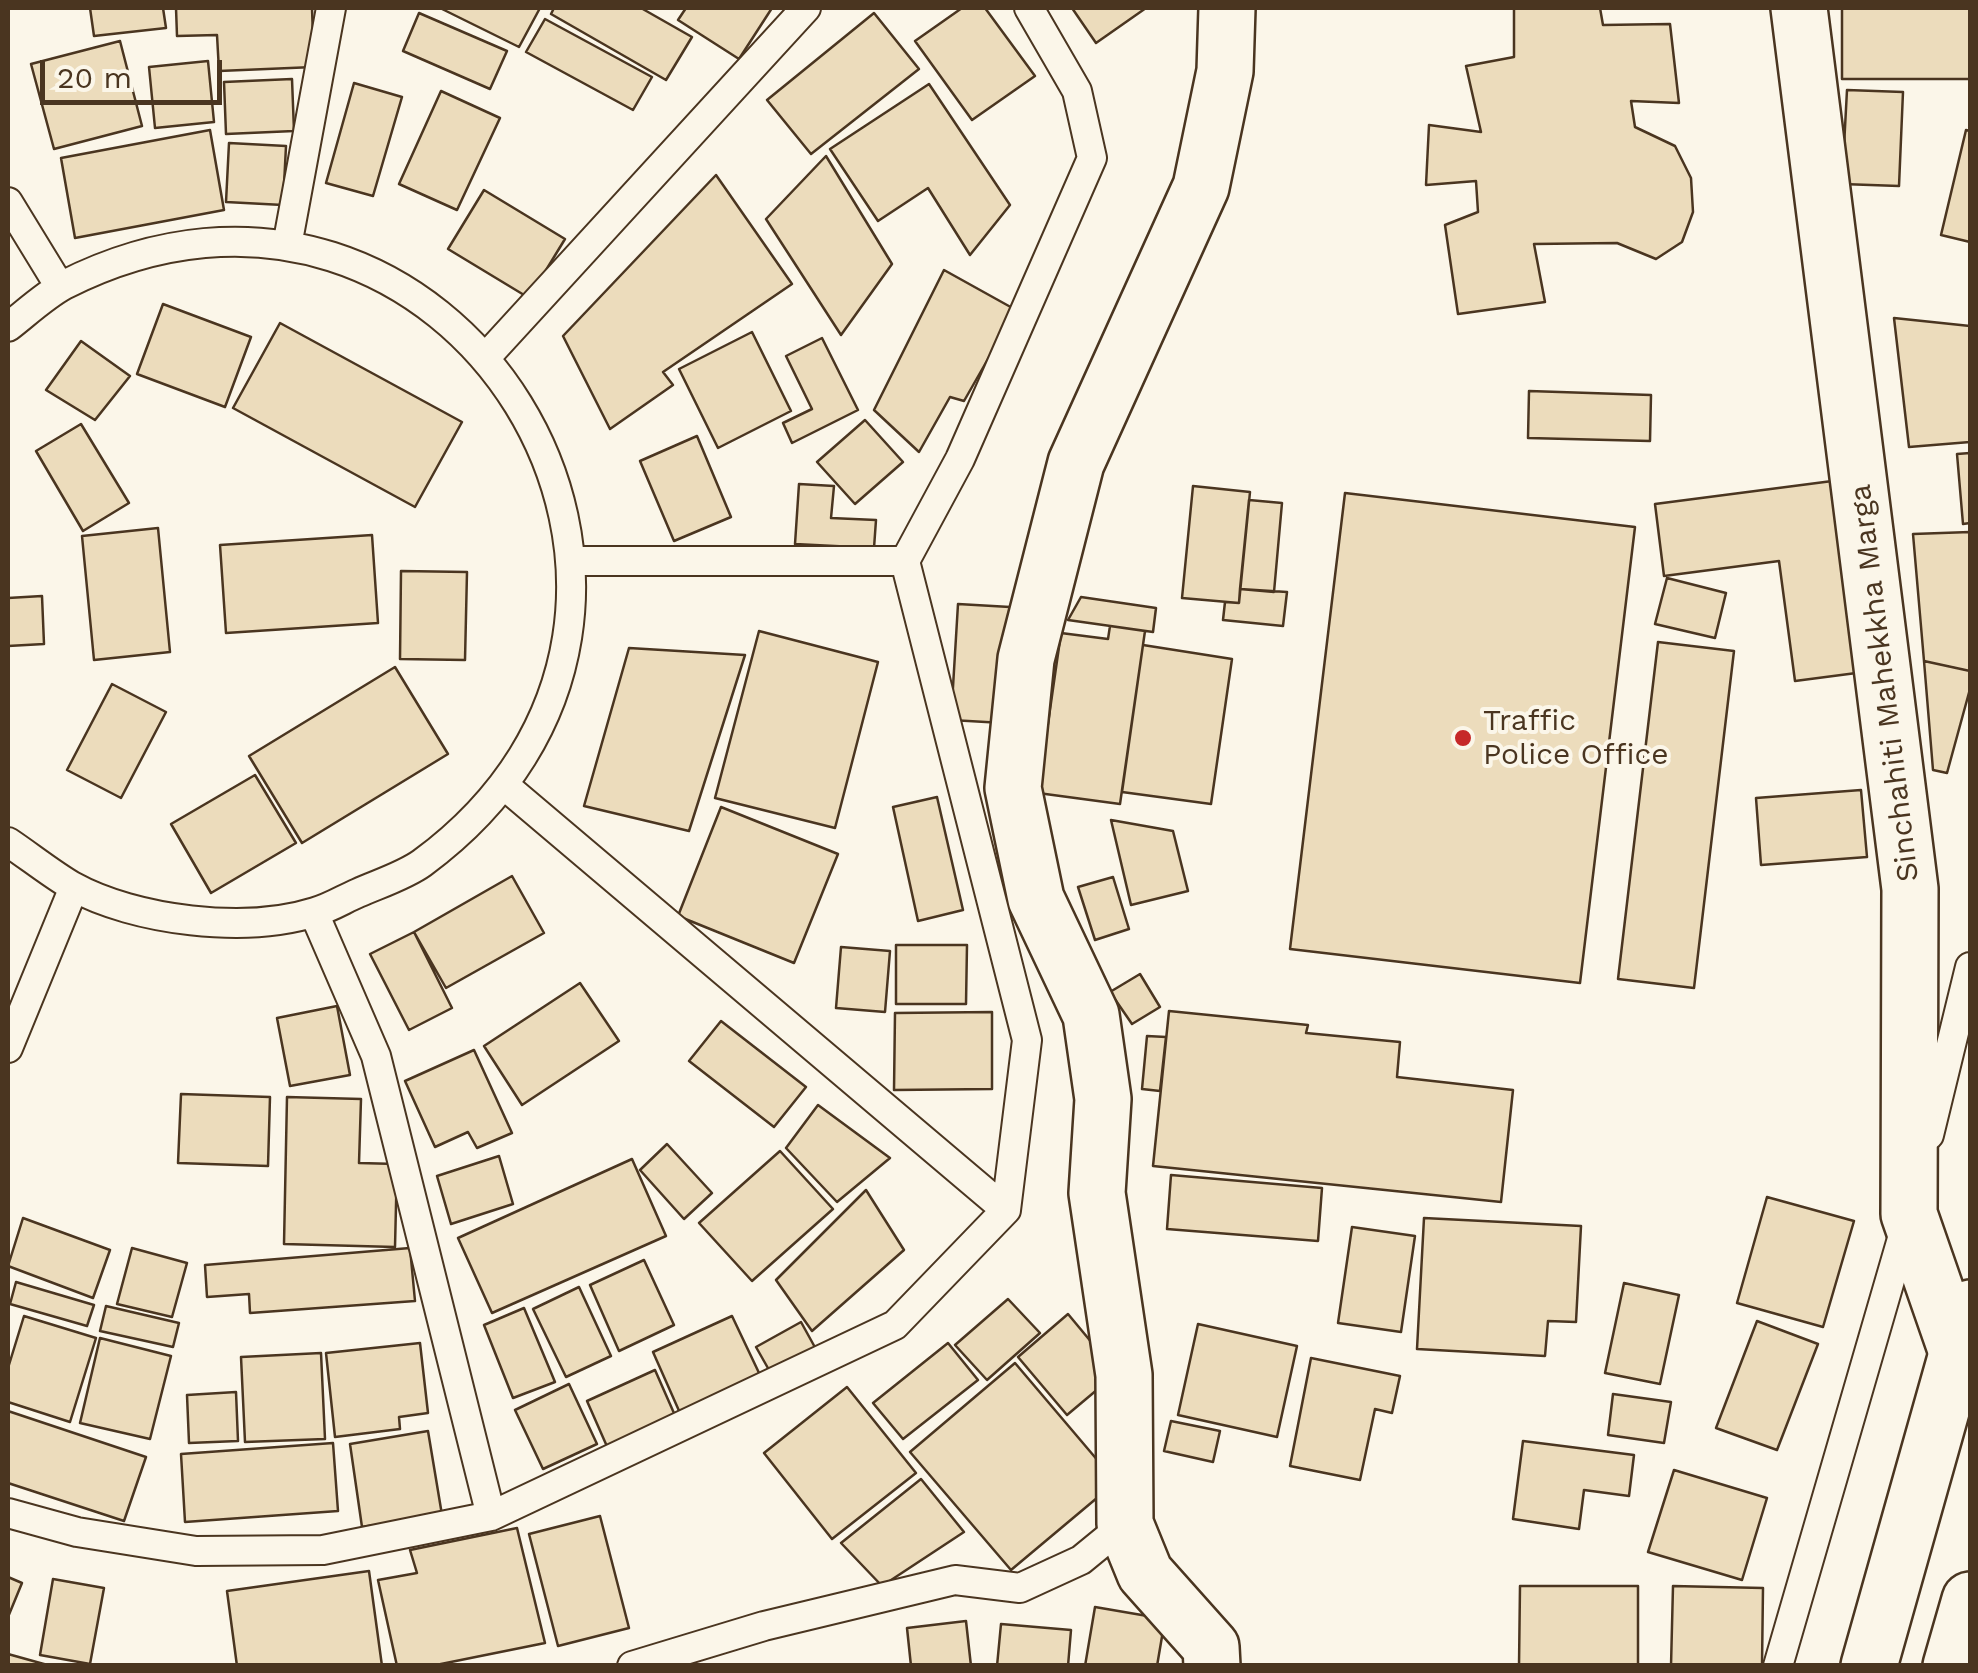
<!DOCTYPE html>
<html>
<head>
<meta charset="utf-8">
<style>
	body { margin:0 }
	#map { position:relative; width:1978px; height:1673px; overflow:hidden; background:#fbf6e9; font-family:"Work Sans",sans-serif }
	canvas { display:block }
	.frame { position:absolute; inset:0; border:10px solid #4a3520; pointer-events:none }
	.scale { position:absolute; left:40px; top:60px; width:182px; height:45px; box-sizing:border-box; border:5px solid #4a3520; border-top:0; padding-left:12px; font-size:30px; line-height:35px; white-space:nowrap; color:#4a3520; -webkit-text-stroke:8px #fbf6e9; paint-order:stroke }
</style>
</head>
<body>
<div id="map">
<canvas width="1978" height="1673"></canvas>
<div class="frame"></div>
<div class="scale">20 m</div>
</div>
<script>
const g = document.querySelector('canvas').getContext('2d');
g.lineJoin = 'round';
function fill(path, color) {
  g.fillStyle = color;
  g.fill(path, 'evenodd');
}
function strokePath(path, color, width, dash) {
  g.strokeStyle = color;
  g.lineWidth = width;
  g.lineCap = dash ? 'butt' : 'round';
  g.setLineDash(dash || []);
  g.stroke(path);
}
function label(font, color, halo, rows, align = 'center') {
  g.font = font + ' "Work Sans",sans-serif';
  g.lineWidth = 8;
  g.setLineDash([]);
  g.textBaseline = 'middle';
  g.strokeStyle = halo;
  g.fillStyle = color;
  for (const [text, x, y, turn = 0] of rows) {
    g.save();
    g.translate(x, y);
    g.rotate((+turn || 0) * Math.PI / 180);
    g.textAlign = isNaN(turn) ? turn : align;
    if (halo) g.strokeText(text, 0, 0);
    g.fillText(text, 0, 0);
    g.restore();
  }
}
const building = new Path2D(`
	M90,8H163L166,28L94,36Z
	M176,8H312L314,67L219,71L217,35L177,36Z
	M440,8H540L519,47Z
	M554,8H641L692,37L666,80L551,14Z
	M686,8H772L739,59L678,20Z
	M962,8H985L1035,76L972,120L915,41Z
	M1072,8H1146L1096,43Z
	M1514,8H1600L1603,25L1670,24L1679,103L1631,101L1635,127L1675,146L1691,178L1693,212L1682,242L1656,259L1617,243L1534,244L1545,302L1458,314L1445,225L1478,212L1476,181L1426,185L1429,125L1481,132L1466,66L1514,57Z
	M1842,8H1970V79H1842Z
	M419,13L507,51L490,89L403,51Z
	M874,13L919,69L811,154L767,100Z
	M545,19L652,77L633,110L526,52Z
	M120,41L142,126L54,149L31,64Z
	M208,61L214,122L155,128L149,67Z
	M292,79L294,131L226,134L224,82Z
	M354,83L402,97L373,196L326,183Z
	M929,84L1010,205L970,255L928,188L878,221L830,149Z
	M1847,90L1903,92L1899,186L1842,184Z
	M441,91L500,118L457,210L399,184Z
	M210,130L224,210L75,238L61,158Z
	M1966,130L1970,131V242L1941,235Z
	M229,143L286,146L283,205L226,202Z
	M826,156L892,264L841,335L766,219Z
	M716,175L792,284L663,372L673,385L610,429L563,336Z
	M484,190L565,239L529,298L448,249Z
	M944,270L1016,310L964,401L950,397L919,452L874,410Z
	M163,304L251,337L225,407L137,374Z
	M1894,318L1970,326V442L1909,447Z
	M280,323L462,422L415,507L233,408Z
	M752,332L791,411L718,448L679,369Z
	M822,338L858,410L792,443L783,423L812,409L786,356Z
	M81,341L130,376L95,420L46,390Z
	M1529,391L1651,395L1650,441L1528,438Z
	M865,420L903,462L855,504L817,462Z
	M81,424L129,503L83,531L36,451Z
	M697,436L731,517L674,541L640,461Z
	M1970,453V523L1963,524L1957,454Z
	M1840,480L1864,672L1795,681L1779,561L1664,576L1655,504Z
	M799,484L834,486L831,518L876,520L874,548L795,544Z
	M1193,486L1250,492L1239,603L1182,598Z
	M1345,493L1635,527L1580,983L1290,949Z
	M1249,500L1282,503L1274,592L1240,589Z
	M158,528L170,652L94,660L82,536Z
	M1970,532V671L1924,661L1913,534Z
	M372,535L378,623L226,633L220,545Z
	M401,571L467,572L465,660L400,659Z
	M1667,578L1726,593L1715,638L1655,624Z
	M1240,589L1287,592L1283,626L1223,620L1225,602L1239,603Z
	M42,596L44,644L8,646V598Z
	M1081,597L1156,608L1153,632L1068,620Z
	M958,604L1010,607L1003,723L951,720Z
	M1110,626L1145,631L1120,804L1038,793L1061,633L1108,639Z
	M759,631L878,662L835,828L715,798Z
	M1658,642L1734,651L1694,988L1618,979Z
	M1143,645L1232,659L1211,804L1122,792Z
	M629,648L745,655L689,831L584,806Z
	M1924,661L1970,671V689L1947,773L1933,770Z
	M395,667L448,754L302,843L249,756Z
	M112,684L166,712L121,798L67,770Z
	M255,775L296,843L211,893L171,824Z
	M1861,790L1867,857L1761,865L1756,798Z
	M937,797L963,910L918,921L893,807Z
	M721,807L838,854L794,963L678,916Z
	M1111,820L1173,831L1188,891L1131,905Z
	M512,876L544,933L446,988L414,932Z
	M1113,877L1129,929L1095,940L1078,887Z
	M414,932L452,1008L409,1030L370,954Z
	M896,945H967L966,1004H896Z
	M841,947L890,951L885,1012L836,1008Z
	M1140,974L1160,1007L1132,1024L1110,992Z
	M580,983L619,1041L522,1105L484,1046Z
	M337,1006L350,1075L290,1086L277,1018Z
	M1169,1011L1308,1025L1306,1033L1400,1042L1397,1077L1513,1090L1501,1202L1153,1166Z
	M992,1012V1089L894,1090L895,1013Z
	M721,1021L806,1087L774,1127L689,1061Z
	M1147,1036L1166,1037L1160,1091L1142,1089Z
	M474,1050L512,1133L477,1148L468,1132L435,1147L405,1081Z
	M181,1094L270,1097L268,1166L178,1163Z
	M287,1097L361,1099L359,1163L397,1164L395,1247L284,1244Z
	M818,1105L890,1158L837,1202L786,1148Z
	M667,1144L712,1193L684,1219L640,1170Z
	M780,1151L833,1209L752,1281L699,1223Z
	M499,1156L513,1204L451,1224L437,1176Z
	M632,1159L666,1236L492,1313L458,1238Z
	M1171,1175L1322,1188L1318,1241L1167,1229Z
	M866,1190L904,1250L812,1331L776,1280Z
	M1767,1197L1854,1221L1823,1327L1737,1303Z
	M23,1218L110,1250L93,1298L8,1266Z
	M1424,1218L1581,1226L1576,1322L1548,1321L1545,1356L1417,1349Z
	M1352,1227L1415,1236L1401,1332L1338,1323Z
	M132,1248L187,1263L172,1317L117,1304Z
	M410,1248L415,1301L250,1313L249,1294L207,1297L205,1265Z
	M644,1260L674,1325L619,1351L590,1285Z
	M16,1282L94,1305L87,1326L10,1304Z
	M1624,1283L1679,1295L1660,1384L1605,1373Z
	M579,1287L611,1356L566,1377L533,1309Z
	M1008,1299L1040,1333L987,1380L955,1345Z
	M106,1306L179,1323L173,1347L100,1331Z
	M524,1308L555,1382L513,1398L484,1325Z
	M1068,1314L1117,1373L1067,1415L1018,1357Z
	M24,1316L96,1338L70,1422L8,1402V1368Z
	M732,1316L760,1375L680,1413L653,1352Z
	M1757,1321L1818,1344L1777,1450L1716,1428Z
	M801,1322L817,1351L773,1377L756,1347Z
	M1198,1324L1297,1346L1277,1437L1178,1415Z
	M100,1338L171,1356L150,1439L80,1423Z
	M420,1343L428,1413L399,1417L400,1429L335,1437L326,1353Z
	M948,1343L978,1380L903,1439L873,1403Z
	M321,1353L325,1439L245,1442L241,1357Z
	M1311,1358L1400,1376L1392,1413L1375,1409L1360,1480L1290,1466Z
	M1015,1363L1116,1482L1011,1570L910,1452Z
	M655,1370L677,1420L609,1451L587,1401Z
	M569,1384L597,1444L543,1469L515,1410Z
	M847,1387L916,1473L832,1539L764,1453Z
	M236,1392L238,1441L189,1443L187,1395Z
	M1613,1394L1671,1402L1664,1443L1608,1435Z
	M8,1411L146,1457L124,1521L8,1483Z
	M1171,1421L1220,1431L1213,1462L1164,1451Z
	M428,1431L442,1515L362,1527L350,1444Z
	M1523,1441L1634,1455L1629,1496L1584,1490L1579,1529L1513,1519Z
	M333,1443L338,1511L185,1522L181,1454Z
	M1674,1470L1767,1498L1742,1580L1648,1552Z
	M921,1479L964,1532L882,1586L841,1543Z
	M600,1516L629,1628L558,1646L529,1534Z
	M517,1528L545,1643L431,1666H397L378,1580L417,1573L410,1550Z
	M369,1571L382,1666H237L227,1591Z
	M8,1577L22,1583L8,1617Z
	M53,1579L104,1588L90,1664L40,1655Z
	M1520,1586H1638V1666H1519Z
	M1673,1586L1763,1588L1762,1666H1671Z
	M1095,1607L1165,1619L1157,1666H1085Z
	M966,1621L971,1666H911L907,1628Z
	M1001,1624L1071,1630L1068,1666H997Z
	M8,1654L51,1666H8Z`);
const service = new Path2D(`
	M8,202L60,287
	M287,246L331,8
	M8,327C25,314 44,296 64,285C450,89 770,607 422,863C404,876 378,884 358,893C344,899 330,908 315,912C246,934 135,921 72,886C50,873 29,856 8,842
	M487,356L806,8
	M571,561H905
	M504,785L1006,1210
	M314,913L376,1056L491,1516
	M8,1048L74,887
	M1929,1135L1970,967
	M8,1513L77,1532L196,1551L323,1550L491,1516L895,1325L1006,1210L1027,1040L905,561L960,459L1092,158L1077,91L1029,8
	M632,1666L764,1626L955,1580L1020,1588L1081,1560L1125,1524
	M1778,1666L1906,1225`);
const minor = new Path2D(`
	M1212,1666L1211,1647L1145,1573L1125,1524L1124,1375L1097,1193L1103,1099L1091,1015L1036,899L1013,788L1026,659L1076,463L1201,187L1225,71L1227,8`);
const tertiary = new Path2D(`
	M1799,8L1910,889L1909,1214L1958,1355`);
const primary = new Path2D(`
	M1869,1666L1970,1308`);
const trunk = new Path2D(`
	M1951,1666L1970,1600`);
const markers = [
	[1463,738,10,"#c62828"]
];
const streetNames = [
	["Sinchahiti Mahekkha Marga",1885,683,-97]
];
const poiNames = [
	["Traffic",1483,721],
	["Police Office",1483,755]
];
fill(building, '#ecdcbc');
strokePath(building, '#4a3520', 2.5);
strokePath(service, '#4a3520', 32);
strokePath(minor, '#4a3520', 60);
strokePath(tertiary, '#4a3520', 60);
strokePath(primary, '#4a3520', 60);
strokePath(trunk, '#4a3520', 60);
strokePath(service, '#fbf6e9', 28);
strokePath(minor, '#fbf6e9', 55);
strokePath(tertiary, '#fbf6e9', 55);
strokePath(primary, '#fbf6e9', 55);
strokePath(trunk, '#fbf6e9', 55);
for (const [x, y, r, color] of markers) {
  const dot = new Path2D();
  dot.arc(x, y, r, 0, 2 * Math.PI);
  g.fillStyle = color;
  g.fill(dot);
  strokePath(dot, '#fbf6e9', 4);
}
label('30px', '#4a3520', '#fbf6e9', streetNames);
label('30px', '#4a3520', '#fbf6e9', poiNames, 'left');
</script>
</body>
</html>
